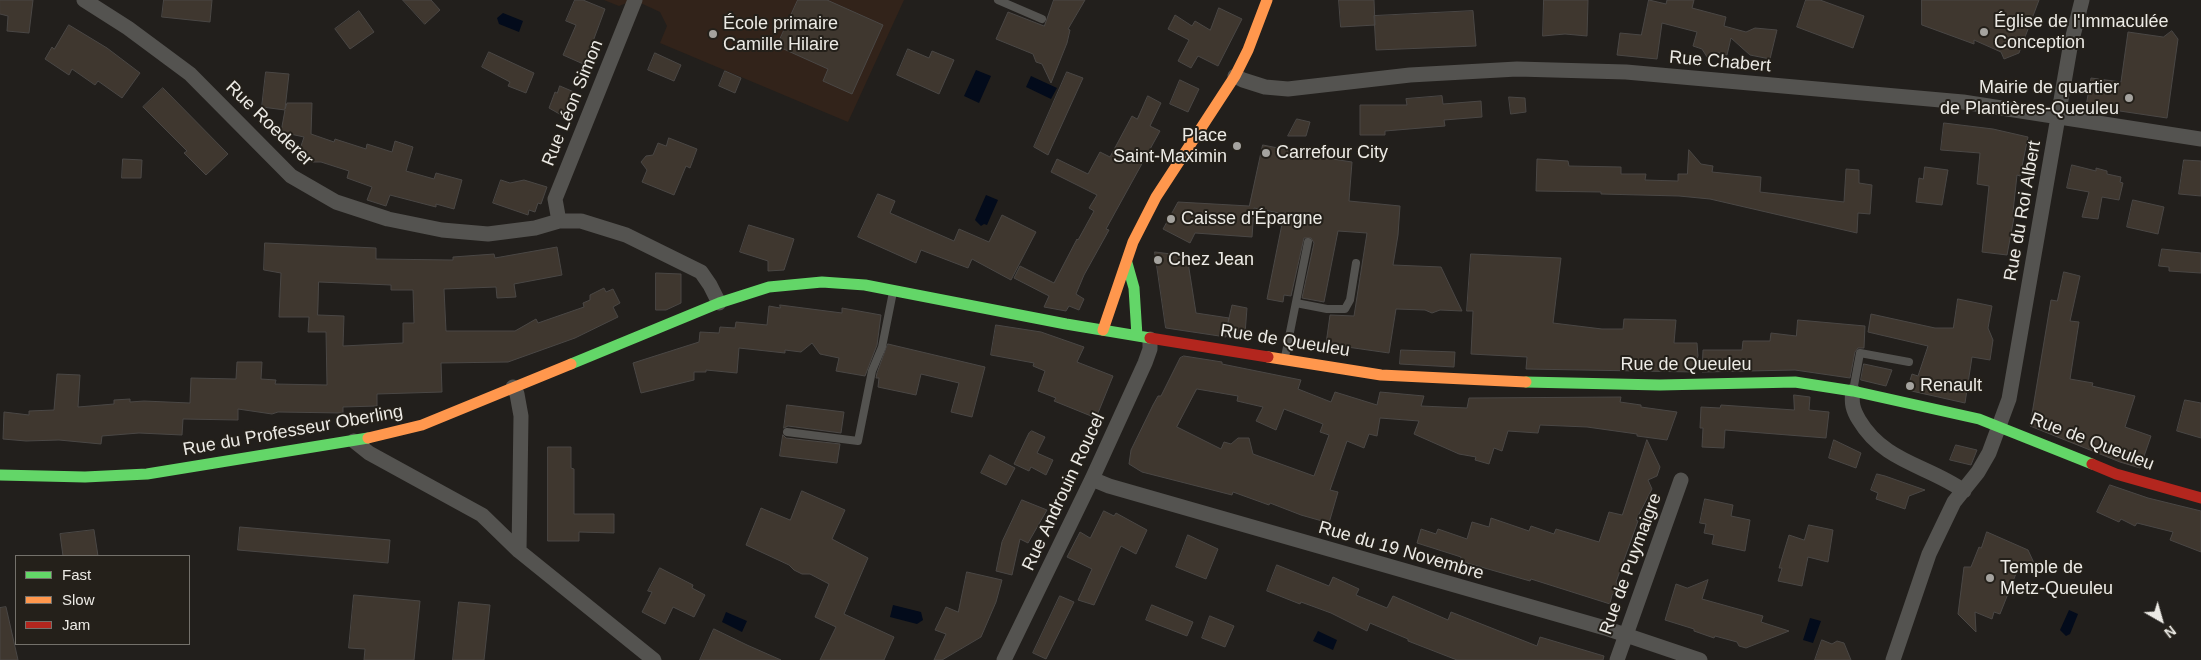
<!DOCTYPE html>
<html>
<head>
<meta charset="utf-8">
<style>
	body { margin:0 }
	#map { position:relative; width:2201px; height:660px; overflow:hidden; background:#221f1c; font-family:Arial,sans-serif }
	canvas { display:block }
	.legend { position:absolute; left:15px; top:555px; width:175px; height:90px; box-sizing:border-box; background:#24201a; border:1px solid #74716b; margin:0; padding:6px 9px; list-style:none; font-size:15px; color:#eceae5 }
	.legend li { display:flex; align-items:center; gap:10px; height:25px }
	.legend b { width:25px; border:1px solid #74716b }
	.north { position:absolute; left:2136px; top:595px; width:50px; height:50px; -webkit-text-stroke:4px #24201a; paint-order:stroke; rotate:142deg; font-size:14px; font-weight:700; line-height:20px; text-align:center; color:#eceae5 }
	.north::after { content:''; display:block; margin:auto; width:18px; height:22px; background:#eceae5; clip-path:polygon(50% 0,100% 100%,50% 72%,0 100%) }
</style>
</head>
<body>
<div id="map">
<canvas width="2201" height="660"></canvas>
<ul class="legend">
<li><b style="height:6px;background:#63d668"></b>Fast</li>
<li><b style="height:6px;background:#ff974d"></b>Slow</li>
<li><b style="height:6px;background:#b3261e"></b>Jam</li>
</ul>
<div class="north">N</div>
</div>
<script>
const g = document.querySelector('canvas').getContext('2d');
g.lineJoin = 'round';
function fill(path, color) {
  g.fillStyle = color;
  g.fill(path, 'evenodd');
}
function strokePath(path, color, width, dash) {
  g.strokeStyle = color;
  g.lineWidth = width;
  g.lineCap = dash ? 'butt' : 'round';
  g.setLineDash(dash || []);
  g.stroke(path);
}
function label(font, color, halo, rows, align = 'center') {
  g.font = font + ' Arial,sans-serif';
  g.lineWidth = 4;
  g.setLineDash([]);
  g.textBaseline = 'middle';
  g.strokeStyle = halo;
  g.fillStyle = color;
  for (const [text, x, y, turn = 0] of rows) {
    g.save();
    g.translate(x, y);
    g.rotate((+turn || 0) * Math.PI / 180);
    g.textAlign = isNaN(turn) ? turn : align;
    if (halo) g.strokeText(text, 0, 0);
    g.fillText(text, 0, 0);
    g.restore();
  }
}
const education = new Path2D(`
	M604,0H904L848,122L660,43L667,26L660,12L634,0L619,6Z`);
const water = new Path2D(`
	M503,13L523,21L519,32L499,24L497,18Z
	M976,70L991,76L979,103L964,96Z
	M1031,76L1057,88L1051,99L1026,87Z
	M986,195L998,200L987,225L984,224L981,226L975,220Z
	M893,605L921,612L923,620L917,624L890,617Z
	M2069,610L2078,614L2070,634L2066,636L2060,630Z
	M726,612L747,621L742,632L722,622Z
	M1810,618L1821,621L1813,643L1803,640Z
	M1318,631L1337,640L1333,650L1313,641Z`);
const building = new Path2D(`
	M0,0H33L29,33L7,31L8,16L0,14Z
	M164,0H212L210,22L162,17Z
	M403,0H431L440,10L425,24Z
	M575,0H583L605,9L592,44L598,47L590,67L563,55L576,25L566,21Z
	M798,0H827L883,25L852,94L823,81L828,69L777,46Z
	M1054,0H1085L1068,29L1070,30L1067,43L1051,83L1042,64L1036,62L1033,54L996,39L1008,12L1044,26Z
	M1339,0H1374L1375,25L1341,27Z
	M1544,0H1588L1587,36L1565,34L1543,36Z
	M1649,0L1666,4L1667,0H1694L1692,8L1726,17L1724,26L1746,32L1755,28L1777,30L1770,59L1750,55L1731,38L1727,55L1714,52L1707,57L1702,49L1693,46L1697,32L1662,23L1657,59L1617,55L1620,33L1641,35Z
	M1806,0H1820L1864,16L1853,48L1797,27Z
	M1922,0H2039L2019,53L2004,59L2001,52L1974,40V44L1922,25Z
	M1219,8L1242,19L1218,66L1198,56L1191,68L1178,61L1189,40L1168,29L1175,15L1192,26L1195,21L1210,30Z
	M359,11L374,32L350,49L335,29Z
	M1473,11L1476,46L1376,50L1374,16Z
	M69,25L107,48L140,73L122,98L98,81L95,85L72,69L69,75L45,59L52,47L54,49Z
	M2172,31L2178,39L2167,118L2086,106L2091,78L2121,82L2128,32L2163,37Z
	M908,49L929,58L932,51L954,60L939,94L897,75Z
	M489,52L534,73L526,93L508,86L510,82L482,67Z
	M655,53L681,65L674,81L648,70Z
	M725,71L741,78L735,93L719,86Z
	M266,72L289,74L285,109L287,103H312L311,134L334,142L335,139L366,149L367,144L392,152L395,141L413,147L406,171L434,179L436,173L462,180L454,209L436,204V207L390,195L386,206L367,200L372,187L347,178L349,171L321,162H313L309,159L298,155L304,137L281,132L285,110L262,107Z
	M1067,72L1083,78L1048,155L1034,147Z
	M1180,80L1199,89L1188,112L1170,104Z
	M560,86L574,92L563,116L549,108L555,92L557,93Z
	M163,88L228,154L206,175L184,153L187,151L143,107Z
	M1148,96L1161,103L1150,126L1160,131L1106,229L1109,230L1084,275L1076,294L1084,299L1079,310L1069,306L1066,311L1044,307L1049,296L1014,278L1020,266L1054,283L1077,239L1078,240L1094,211L1089,208L1097,195L1051,172L1057,159L1088,174L1100,152L1110,157L1132,116L1137,119Z
	M1442,96L1443,104L1481,101L1482,117L1444,120L1445,126L1385,131V135H1360V105H1407L1406,99Z
	M1509,97L1525,98L1526,112L1511,114Z
	M1297,119L1310,122L1306,136H1288Z
	M1944,123L1993,129L2028,137L2020,176L2017,175L2013,212H2015L2007,255L1982,252L1989,186L1977,184L1980,153L1941,150Z
	M669,138L697,149L690,168L686,166L674,195L642,182L647,170L641,162L646,156L653,155L658,143L666,146Z
	M1263,145L1313,155V156L1352,162L1349,201L1400,206L1398,235L1393,265L1441,267L1462,311L1440,310L1432,313L1425,310L1396,309L1389,353L1326,344L1330,315L1354,316L1367,233L1338,231L1324,302L1302,298L1314,243L1311,238H1304L1291,296L1284,295L1283,302L1267,299L1284,214L1254,208L1252,237L1195,233L1190,243L1163,229L1178,202L1249,206Z
	M1689,150L1701,164L1713,166L1712,172L1761,177L1760,192L1844,202L1846,169L1859,170V183L1872,185L1870,214L1858,213L1857,233L1710,199L1679,196L1601,194V192L1536,191L1537,159L1568,161L1569,166L1621,167V174H1646L1645,180L1678,181V174H1687Z
	M123,159L142,160L141,178H122Z
	M2184,160L2201,161V196L2179,194Z
	M2072,165L2096,171V168L2107,171V174L2121,177L2120,182L2123,183L2119,200L2102,197L2098,219L2082,217L2089,192L2067,188Z
	M1925,167L1948,170L1942,205L1916,202L1919,178L1923,179Z
	M501,180L510,183L524,180L547,187L541,204L538,203L535,212L529,210L528,215L493,203Z
	M878,194L895,201L890,213L954,241L959,229L989,242L1002,215L1036,232L1011,280L972,259L968,268L921,250L916,263L858,237Z
	M2133,200L2164,207L2158,234L2127,227Z
	M749,225L794,239L784,270L768,271V261L740,252Z
	M265,243L376,248V259L453,260V257L494,254L495,258L557,247L562,275L514,284L516,297L497,298L496,287L444,289L446,331H515L536,319L538,323L584,307L583,303L590,300V295L604,288L606,292L613,289L620,303L613,307L618,317L575,338L508,362L441,363L442,392L377,394V406L343,407V413L278,412L272,414L238,409V420L183,419L182,435L139,433L102,436L101,444L59,440L26,441L3,439L4,412L29,415V411L54,410L57,374L80,375L78,407L114,404V400L130,399V402L144,401L190,403L191,378L236,379L237,362H262L261,379L276,380L275,384L327,385L326,332H308L309,317H279L281,273L264,270ZM319,282L391,285V290H413L414,323H403V343L343,346L344,316L318,315Z
	M2162,249L2201,253V273L2169,271V267L2159,266Z
	M1155,252L1187,256L1196,313L1229,318L1227,327L1232,305L1247,308L1245,334L1227,330L1226,337L1166,328Z
	M1471,254L1561,258L1553,323L1602,329H1623L1624,319L1676,320L1674,343H1697L1698,356L1693,369L1695,372L1526,369L1527,357L1471,354L1473,311H1467Z
	M2064,272L2080,276L2070,321L2079,322L2070,379L2093,383L2092,386L2135,396L2125,427L2151,436L2140,468L2120,462L2030,426L2051,300L2057,301Z
	M656,273L681,274V303L666,310H656Z
	M1958,299L1992,306L1988,328L1993,340L1990,360L1972,357L1965,403L1907,390L1912,374L1918,376L1928,346L1868,332L1871,314L1935,328H1953Z
	M780,305L842,313V308L881,315L877,345L865,376L836,371L839,358L820,354L812,343L801,352L785,350V353L739,348L737,373L706,370V372H694V380L641,393L633,363L699,342L700,332L719,333L720,327L735,328L736,322L767,325L769,306L780,308Z
	M1798,320L1865,326L1864,348H1858L1855,352L1850,378L1795,370L1702,372L1703,350H1742L1743,341H1770L1771,333L1796,336Z
	M996,325L1041,332L1084,347L1077,362L1113,376L1096,418L1054,401L1056,398L1038,391L1045,371L1033,366L1034,363L991,355Z
	M888,344L985,367L972,417L951,412L959,383L921,374L916,395L878,387L879,378H876L877,373Z
	M1401,350L1455,352L1454,367L1400,364Z
	M1184,356L1222,362V364L1301,380L1298,389L1331,402L1335,392L1377,405L1380,392L1424,396L1421,406L1467,408L1469,398L1621,397L1620,402L1641,405V407L1677,412L1667,440L1637,436V434L1587,427L1540,425L1538,433L1508,431L1502,451L1494,448L1489,464L1475,460L1476,457L1459,454L1414,434L1419,421L1380,418L1377,436L1369,434L1364,448L1347,441L1330,490L1338,492L1329,523L1301,515L1270,503L1269,505L1233,492L1232,495L1142,472L1129,464L1131,450L1153,405L1158,396H1161L1180,358ZM1197,389L1238,396L1237,401L1263,407L1256,421L1276,430L1284,409L1323,424L1320,432L1329,435L1314,476L1253,454L1249,438H1238L1231,444L1224,442L1221,449L1177,427Z
	M1864,364L1892,370L1886,386L1861,380Z
	M1794,395L1810,397L1809,410L1829,412L1826,438L1725,430L1724,448L1702,447L1703,428H1700L1701,407L1720,408L1721,405L1794,410Z
	M2185,400L2201,403V438L2177,431Z
	M787,405L844,412L841,433L788,426L784,428Z
	M1032,431L1045,437L1037,453L1053,460L1046,475L1031,467L1029,471L1014,464L1029,433Z
	M783,435L786,438L840,444L837,463L780,456Z
	M1647,440L1660,467L1657,476L1648,480L1652,489L1636,520L1638,521L1616,582L1619,589L1612,595L1610,604L1531,579L1530,581L1460,561L1461,557L1417,543L1421,529L1436,534L1438,529L1467,539L1472,522L1489,527L1491,518L1529,531L1531,526L1554,534L1556,529L1599,542L1609,512L1622,515Z
	M1834,440L1861,453L1856,468L1829,458Z
	M1956,445L1977,450L1971,465L1950,460Z
	M548,447H571V468L574,469V514H614V533L579,532V541H548Z
	M990,455L1015,468L1006,485L981,473Z
	M1877,474L1885,476L1925,490L1909,496L1905,509L1876,499L1878,493L1871,490Z
	M2110,485L2148,498L2201,511V552L2170,540L2173,532L2137,523L2135,526L2121,519L2119,522L2097,512Z
	M802,491L845,510L832,539L868,558L844,614L894,637L884,660H820L836,627L815,617L829,584L810,574H802L794,570L789,565L746,545L761,508L790,520Z
	M1705,499L1733,505L1731,516L1750,520L1745,551L1712,544L1714,535L1704,533L1706,524L1700,523Z
	M1022,500L1047,510L1028,543L1020,539L1012,575L996,571L1002,542Z
	M1104,511L1114,516L1116,513L1147,530L1136,554L1121,546L1094,605L1078,600L1092,569L1067,557L1080,532L1090,538Z
	M1809,525L1833,530L1828,562L1808,557L1802,586L1778,581L1782,568H1779L1789,535L1804,540Z
	M240,527L390,540L388,563L238,550Z
	M94,530L98,556H63L60,534Z
	M1987,532L2028,550L2034,563L2019,566L2000,614L1994,612L1992,619L1975,612L1976,632L1958,614L1964,567H1971L1979,547L1981,548Z
	M1188,535L1218,549L1206,579L1176,567Z
	M1277,565L1329,586L1333,577L1359,589L1356,595L1387,608L1393,596L1448,620L1451,612L1537,646L1540,637L1604,656L1603,660H1457L1408,641V639L1370,623L1367,631L1331,613L1301,602L1300,604L1267,591Z
	M660,568L693,585L692,588L705,595L694,617L673,607L665,624L642,612L652,592L648,591Z
	M967,572L1002,580L996,602L981,637L942,660H934L946,634L935,630L946,607L958,612Z
	M1708,580L1702,599L1763,616L1761,622L1789,631L1746,648L1739,646L1737,642L1715,636L1714,638L1694,631V629L1665,620L1676,584L1687,588Z
	M354,595L420,601L414,660H364L365,649L349,648Z
	M1060,596L1074,602L1046,659L1033,653Z
	M459,602L490,605L484,660H453Z
	M1152,605L1193,622L1187,636L1146,620Z
	M6,607L18,660H0V608Z
	M1210,616L1234,626L1225,647L1202,638Z
	M714,629L747,645L781,660H700Z
	M1822,640L1832,644L1837,641L1844,643L1851,660H1815Z`);
const lane = new Path2D(`
	M998,0L1042,19
	M1296,303L1327,309H1345L1350,300L1356,263
	M1285,357L1308,242
	M1853,391L1860,353L1909,362
	M787,432L858,441L872,371L882,347L893,292`);
const street = new Path2D(`
	M84,0L128,28L190,74L291,176L336,202L388,219L442,230L488,234L535,228L559,221H581L626,235L701,272L710,285L719,303
	M1235,76L1243,80L1265,87L1288,89L1410,75L1517,69L1626,72L1963,102L2201,139
	M559,221L555,199L635,0
	M513,387L517,394L521,416L519,551L654,660
	M1853,391C1851,403 1853,410 1859,420C1884,462 1927,465 1964,491
	M354,441L369,453L482,515L519,551
	M1092,479L1109,486L1605,628L1700,660
	M1004,660L1092,479L1145,363L1150,349V339
	M1617,660L1681,480
	M1893,660L1929,554L1954,502L1978,472L1989,453L2009,399L2070,48L2082,0`);
const fast = new Path2D(`
	M1127,263L1134,288L1137,336
	M571,364L719,303L769,287L822,282L865,285L1066,324L1150,338
	M1526,382L1660,385L1795,382L1853,391L1979,419L2092,464
	M0,475L85,477L147,474L368,438`);
const slow = new Path2D(`
	M1103,330L1133,242L1156,197L1235,76L1248,50L1267,0
	M1268,357L1381,375L1526,382
	M368,438L422,425L571,364`);
const jam = new Path2D(`
	M1150,338L1268,357
	M2092,464L2116,474L2201,498`);
const markers = [
	[1984,32,5,"#a5a39f"],
	[713,34,5,"#a5a39f"],
	[2129,98,5,"#a5a39f"],
	[1237,146,5,"#a5a39f"],
	[1266,153,5,"#a5a39f"],
	[1171,219,5,"#a5a39f"],
	[1158,260,5,"#a5a39f"],
	[1910,386,5,"#a5a39f"],
	[1990,578,5,"#a5a39f"]
];
const poiNames = [
	["Église de l'Immaculée",1994,22],
	["Conception",1994,43],
	["École primaire",723,24],
	["Camille Hilaire",723,45],
	["Mairie de quartier",2119,88,"right"],
	["de Plantières-Queuleu",2119,109,"right"],
	["Place",1227,136,"right"],
	["Saint-Maximin",1227,157,"right"],
	["Carrefour City",1276,153],
	["Caisse d'Épargne",1181,219],
	["Chez Jean",1168,260],
	["Renault",1920,386],
	["Temple de",2000,568],
	["Metz-Queuleu",2000,589]
];
const streetNames = [
	["Rue Chabert",1720,62,5],
	["Rue Léon Simon",573,103,-68],
	["Rue Roederer",269,124,44],
	["Rue du Roi Albert",2023,211,-80],
	["Rue de Queuleu",1285,341,9],
	["Rue de Queuleu",1686,365],
	["Rue du Professeur Oberling",293,431,-10],
	["Rue de Queuleu",2092,442,21],
	["Rue Androuin Roucel",1064,492,-65],
	["Rue du 19 Novembre",1401,551,16],
	["Rue de Puymaigre",1631,564,-70]
];
fill(education, '#32231a');
fill(water, '#030b1b');
fill(building, '#3f372f');
strokePath(building, '#4a4745', 1);
strokePath(lane, '#545350', 8);
strokePath(street, '#545350', 15);
strokePath(fast, '#63d668', 11);
strokePath(slow, '#ff974d', 11);
strokePath(jam, '#b3261e', 11);
for (const [x, y, r, color] of markers) {
  const dot = new Path2D();
  dot.arc(x, y, r, 0, 2 * Math.PI);
  g.fillStyle = color;
  g.fill(dot);
  strokePath(dot, '#24201a', 2);
}
label('18px', '#eceae5', '#24201a', poiNames, 'left');
label('18px', '#eceae5', '#24201a', streetNames);
</script>
</body>
</html>
